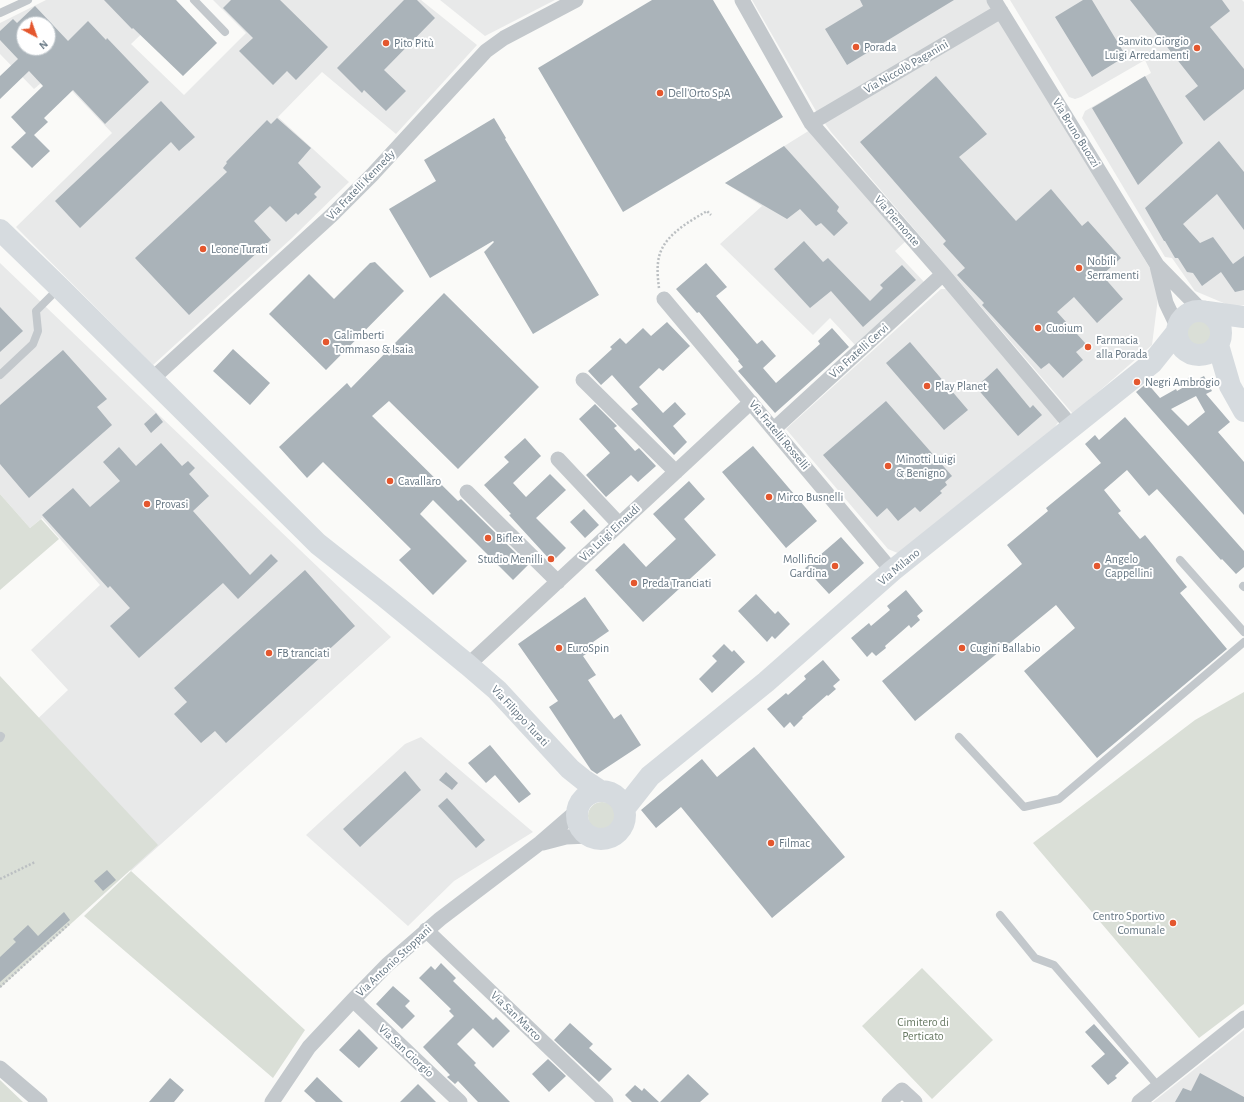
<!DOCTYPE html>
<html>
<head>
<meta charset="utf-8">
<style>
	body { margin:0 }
	#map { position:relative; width:1244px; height:1102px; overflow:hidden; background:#fafaf8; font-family:"Alegreya Sans",sans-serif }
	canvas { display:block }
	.north { position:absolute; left:16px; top:16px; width:40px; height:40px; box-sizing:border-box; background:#fff; border:1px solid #c1c8cd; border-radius:50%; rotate:139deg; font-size:11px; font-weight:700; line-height:16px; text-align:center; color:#657683 }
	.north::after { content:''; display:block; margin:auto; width:14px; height:18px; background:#e4572e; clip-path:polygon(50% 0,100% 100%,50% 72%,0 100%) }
</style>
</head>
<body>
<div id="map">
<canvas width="1244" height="1102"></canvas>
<div class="north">N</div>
</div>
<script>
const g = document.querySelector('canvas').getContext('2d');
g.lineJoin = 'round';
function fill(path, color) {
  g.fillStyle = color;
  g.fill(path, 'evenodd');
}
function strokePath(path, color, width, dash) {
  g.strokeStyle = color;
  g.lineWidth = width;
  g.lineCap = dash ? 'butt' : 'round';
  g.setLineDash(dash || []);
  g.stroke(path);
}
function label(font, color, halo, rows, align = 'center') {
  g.font = font + ' "Alegreya Sans",sans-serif';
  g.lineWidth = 4;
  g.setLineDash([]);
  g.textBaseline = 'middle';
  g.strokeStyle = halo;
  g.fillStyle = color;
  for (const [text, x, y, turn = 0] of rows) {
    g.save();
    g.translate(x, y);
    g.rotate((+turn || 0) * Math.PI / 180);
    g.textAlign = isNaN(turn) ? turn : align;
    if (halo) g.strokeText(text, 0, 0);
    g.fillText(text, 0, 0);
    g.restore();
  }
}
const built = new Path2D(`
	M46,0H177L131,44L184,95L246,33L213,0H421L477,45L396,134L322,72L278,117L349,182L292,238L153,365L16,227L112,133L54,72L34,89L0,54V23ZM24,24H48V48H24Z
	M440,0H555L485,36Z
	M752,0H987L1151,270L1158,298L1152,345L1073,414L831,132L816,111Z
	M1010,0H1242L1244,2V305L1233,307L1195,291L1172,258L1165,257L1082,118L1085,111L1151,73L1145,60L1081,97L1075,99L1069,97Z
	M810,130L907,240L895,251L925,283L856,346L830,318L813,335L720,244L762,206L725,183Z
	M0,263L391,637L131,871L9,746L68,690L31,650L100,585L42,518L30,528L0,494Z
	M941,289H949L1059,421L1054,428L900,554L888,549L786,429Z
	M421,737L533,832L454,881L408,926L306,835L405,744Z
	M1244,1030V1102H1153Z`);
const green = new Path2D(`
	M1186 333a13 13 0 1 1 26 0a13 13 0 1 1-26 0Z
	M0,494L30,528L41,519L59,539L0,590Z
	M0,676L158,845L0,988Z
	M1244,692V1004L1199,1038L1033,843L1195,720Z
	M588 816a14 14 0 1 1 28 0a14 14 0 1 1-28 0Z
	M131,871L305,1030L273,1078L84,916Z
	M922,968L993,1040L932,1099L862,1026Z
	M0,1080L23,1102H0Z`);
const building = new Path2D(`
	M104,0H176L217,43L183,76L133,28L132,29Z
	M231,0H280L328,47L296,80L287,71L273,85L239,51L253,38L223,8Z
	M404,0H417L435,18L384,70L406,91L386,111L364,90L362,93L337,68Z
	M652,0H713L783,117L623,212L538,68Z
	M860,0H954L847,65L825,29L863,6Z
	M1083,0H1092L1126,56L1092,77L1055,17Z
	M1130,0H1222L1230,11L1210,27L1244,69V89L1204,121L1185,96L1198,86Z
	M35,6L68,41L88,21L106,40L107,38L149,82L105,124L73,90L44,118L48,122L34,135L50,151L32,168L11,147L26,133L11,117L43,86L29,71L0,99V76L18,59L0,40V31L13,19L17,23ZM24,24H48V48H24Z
	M936,76L987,134L959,157L1016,221L1051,189L1082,226L1088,221L1121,258L1102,275L1123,299L1097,323L1074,297L1057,312L1086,344L1076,352L1083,360L1063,378L1049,363L1041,369L982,305L984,303L957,275L965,268L943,244L946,241L860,142Z
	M1145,76L1183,143L1138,185L1092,108Z
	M161,101L195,137L179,151L171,142L80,228L55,201Z
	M277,118L311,148L298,163L321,187L314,194L317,197L298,215L296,213L286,222L270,206L254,221L271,240L189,315L135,258L227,172L223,168L227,163L226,162L267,120L271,124Z
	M494,118L506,138L505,139L599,295L533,334L484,252L494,242L493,241L430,278L389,209L436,181L424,160Z
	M1219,141L1244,172V230L1217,194L1183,224L1200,243L1213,237L1233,264L1244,256V290L1235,292L1221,272L1202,286L1193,273L1187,272L1178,258H1175L1165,241H1164L1145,208Z
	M784,146L839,207L837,211L848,223L834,236L821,223L816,226L800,209L787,219L725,183Z
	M804,241L823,262L828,258L870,301L883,288L880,285L902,265L916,280L863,327L831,291L810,308L774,269Z
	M375,262L404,291L326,370L269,314L309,274L334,299L370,263Z
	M706,263L727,287L716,296L757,344L762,340L776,356L763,368L776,383L820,344L818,341L832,328L849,347L775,413L738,371L743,367L738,361L739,360L699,312L697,313L676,289Z
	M444,293L539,387L458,469L389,401L372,416L458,501L461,499L528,565L513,580L433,500L420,514L467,561L433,595L399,560L411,549L323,462L307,478L279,447L347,383L351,388Z
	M0,307L23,331L0,352Z
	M667,322L690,346L663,371L659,368L639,387L663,413L675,402L686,414L673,426L687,442L674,455L631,409L638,404L612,375L601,385L588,371L612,349L610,347L620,338L626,344L643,328L651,336Z
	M910,342L968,410L944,430L886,363Z
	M233,349L270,383L250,405L213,371Z
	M63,350L107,399L97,407L112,425L29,498L0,464V405Z
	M997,368L1030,408L1033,405L1042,415L1018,436L976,387Z
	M1204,376L1212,391L1206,394L1230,422L1218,432L1244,462V515L1136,392L1147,383L1160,398L1176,389L1177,391L1189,384L1186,379L1190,377L1194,381ZM1196,396L1205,412L1188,426L1171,409Z
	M886,401L952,476L945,482L947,485L940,491L942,493L920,512L915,507L898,521L887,508L877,517L823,455Z
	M595,404L617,426L614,428L635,451L639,448L656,466L638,482L631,475L606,497L586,475L610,453L579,419Z
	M156,413L163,422L151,433L144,424Z
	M1125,417L1244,551V567L1236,574L1222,559L1221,560L1157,489L1149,496L1127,470L1104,490L1121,511L1118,513L1140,539L1145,535L1187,587L1180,593L1227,649L1097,758L1024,671L1075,628L1056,605L915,721L882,681L1022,564L1007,545L1048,511L1046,508L1101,463L1085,444L1095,435L1099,440Z
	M525,438L541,456L513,483L526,497L550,474L566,490L536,518L566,548L552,562L509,515L511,514L484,485L509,462L504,457Z
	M161,443L182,466L188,461L195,468L189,474L209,496L193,511L250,575L271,554L278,561L238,599L223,583L139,658L110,626L130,608L110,586L108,588L42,515L73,488L90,507L120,481L103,462L119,447L136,466Z
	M753,446L817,521L786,548L722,472Z
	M689,481L705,499L684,519L716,555L643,622L595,570L624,543L646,567L676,539L653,514Z
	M584,509L599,525L585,538L570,522Z
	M841,537L864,563L829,594L805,568Z
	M305,570L355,626L226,743L215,731L201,743L174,714L187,702L174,688Z
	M906,590L923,611L917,616L920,620L911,628L909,625L885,646L886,648L876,656L872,652L867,657L851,638L869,623L871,626L890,610L887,606Z
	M756,594L775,614L778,611L790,624L775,639L772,636L767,642L738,611Z
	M585,597L609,631L593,642L597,647L583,656L596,675L588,680L614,719L621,714L641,745L597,774L591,770L549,707L558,701L518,644Z
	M724,644L732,652L734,650L745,662L712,693L699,679L717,661L712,656Z
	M823,660L840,680L833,686L836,689L828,696L827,695L802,717L803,718L794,727L790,722L784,728L767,709L786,693L788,695L806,679L804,676Z
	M490,745L531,794L519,803L495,775L486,783L468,763Z
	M754,747L845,857L772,918L681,807L656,828L641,810L702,759L717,777Z
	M405,771L421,790L360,847L343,829Z
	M446,772L458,783L452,790L439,780Z
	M447,798L485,840L476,848L438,806Z
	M107,870L116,880L103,891L94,881Z
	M64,912L70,920L0,982V957L16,942L13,939L28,925L38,936Z
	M441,963L456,978L453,981L493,1020L496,1017L510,1031L493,1048L473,1028L457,1044L476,1063L474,1065L510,1102H478L458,1081L455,1084L447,1077L450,1075L423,1047L454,1016L449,1011L451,1009L419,978L431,966L435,970Z
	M393,986L410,1001L405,1006L415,1016L402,1029L376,1004Z
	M570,1023L593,1044L589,1048L612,1069L599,1082L554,1040Z
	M1094,1024L1129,1063L1115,1076L1117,1078L1108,1085L1091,1066L1105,1054L1085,1032Z
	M359,1029L378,1048L359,1068L339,1050Z
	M548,1059L566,1076L549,1092L532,1074Z
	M1200,1073L1244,1097V1102H1175L1183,1088L1191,1091Z
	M688,1074L709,1094L700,1102H660Z
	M317,1077L343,1102H316L304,1091Z
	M170,1078L184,1090L174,1102H149Z
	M418,1084L436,1102H400Z
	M635,1085L642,1091L644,1088L659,1102H632L625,1095Z`);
const path = new Path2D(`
	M659,288C658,280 657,271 658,263C660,237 687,223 707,211L711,215
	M0,879L35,862
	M0,987L69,924`);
const lane = new Path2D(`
	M194,0L225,32
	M0,13L28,0
	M0,375L33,344L38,331L36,311L59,288
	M1180,560L1244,632
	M1243,586L1244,587
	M959,737L1024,807L1059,799L1244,642
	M0,738L1,736
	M1000,915L1035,958L1054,965L1158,1086`);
const street = new Path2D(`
	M742,0L811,123L943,274L1073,428
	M994,0L1157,265L1202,311
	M811,123L1001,11
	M1157,266L1166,303L1177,326
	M664,299L892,571
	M151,380L332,215L372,175L486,51L504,38L576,0
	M583,380L676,472
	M774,429L943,274
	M558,459L619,524
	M467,492L558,582
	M468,665L751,402
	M543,843L566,837L589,836
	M426,930L606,1102
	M353,1000L460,1102
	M0,1068L40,1102
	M272,1102L309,1047L353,1000L387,965L440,919L540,843L577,811
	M889,1102L902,1090L915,1102
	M1139,1102L1244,1018`);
const secondary = new Path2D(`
	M0,230L60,288L318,544L384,596L468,665L497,690L570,769L585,781L600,791
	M1177 333a22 22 0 1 1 44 0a22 22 0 1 1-44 0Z
	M1207,312L1244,317
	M1218,345L1230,386L1244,411
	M577 815a24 24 0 1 1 48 0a24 24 0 1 1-48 0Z
	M624,809L650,776L766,682L892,571L1152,363L1176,333`);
const markers = [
	[386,43,4,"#e4572e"],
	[856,47,4,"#e4572e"],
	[1197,48,4,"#e4572e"],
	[660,93,4,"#e4572e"],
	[203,249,4,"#e4572e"],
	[1079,268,4,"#e4572e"],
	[1038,328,4,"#e4572e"],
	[326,342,4,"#e4572e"],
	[1088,347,4,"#e4572e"],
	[1137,382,4,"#e4572e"],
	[927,386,4,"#e4572e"],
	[888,466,4,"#e4572e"],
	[390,481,4,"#e4572e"],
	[769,497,4,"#e4572e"],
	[147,504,4,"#e4572e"],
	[488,538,4,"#e4572e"],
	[551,559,4,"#e4572e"],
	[835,566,4,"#e4572e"],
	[1097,566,4,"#e4572e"],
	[634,583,4,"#e4572e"],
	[559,648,4,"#e4572e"],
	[962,648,4,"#e4572e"],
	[269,653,4,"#e4572e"],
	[771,843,4,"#e4572e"],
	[1173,923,4,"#e4572e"]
];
const poiNames = [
	["Sanvito Giorgio",1189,41,"right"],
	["Luigi Arredamenti",1189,55,"right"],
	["Pito Pitù",394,43],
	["Porada",864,47],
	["Dell'Orto SpA",668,93],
	["Leone Turati",211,249],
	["Nobili",1087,261],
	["Serramenti",1087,275],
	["Cuoium",1046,328],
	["Galimberti",334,335],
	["Tommaso & Isaia",334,349],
	["Farmacia",1096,340],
	["alla Porada",1096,354],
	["Negri Ambrogio",1145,382],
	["Play Planet",935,386],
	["Minotti Luigi",896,459],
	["& Benigno",896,473],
	["Cavallaro",398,481],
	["Mirco Busnelli",777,497],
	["Provasi",155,504],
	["Biflex",496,538],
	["Studio Menilli",543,559,"right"],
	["Mollificio",827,559,"right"],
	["Gardina",827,573,"right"],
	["Angelo",1105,559],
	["Cappellini",1105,573],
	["Preda Tranciati",642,583],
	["EuroSpin",567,648],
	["Cugini Ballabio",970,648],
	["FB tranciati",277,653],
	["Filmac",779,843],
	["Centro Sportivo",1165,916,"right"],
	["Comunale",1165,930,"right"]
];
const streetNames = [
	["Via Niccolò Paganini",906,67,-30],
	["Via Bruno Buozzi",1076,133,58],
	["Via Fratelli Kennedy",361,185,-46],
	["Via Piemonte",897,221,49],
	["Via Fratelli Cervi",859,351,-42],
	["Via Fratelli Rosselli",779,435,50],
	["Via Luigi Einaudi",610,533,-43],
	["Via Milano",899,567,-40],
	["Via Filippo Turati",520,716,47],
	["Via Antonio Stoppani",394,961,-43],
	["Via San Marco",516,1016,44],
	["Via San Giorgio",406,1051,43]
];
const parkNames = [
	["Cimitero di",923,1022],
	["Perticato",923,1036]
];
fill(built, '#e8e9e9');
fill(green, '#dadfd7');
fill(building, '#aab3b9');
strokePath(path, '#bbbfc2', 2.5, [2, 2]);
strokePath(lane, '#c3c8cc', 8);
strokePath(street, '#c3c8cc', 15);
strokePath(secondary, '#d6dbdf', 22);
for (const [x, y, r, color] of markers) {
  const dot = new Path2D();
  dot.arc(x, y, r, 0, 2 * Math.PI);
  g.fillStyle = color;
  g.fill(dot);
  strokePath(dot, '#fff', 1.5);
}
label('12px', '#657683', '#fff', poiNames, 'left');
label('12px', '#657683', '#fff', streetNames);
label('12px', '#687a64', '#fff', parkNames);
</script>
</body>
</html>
